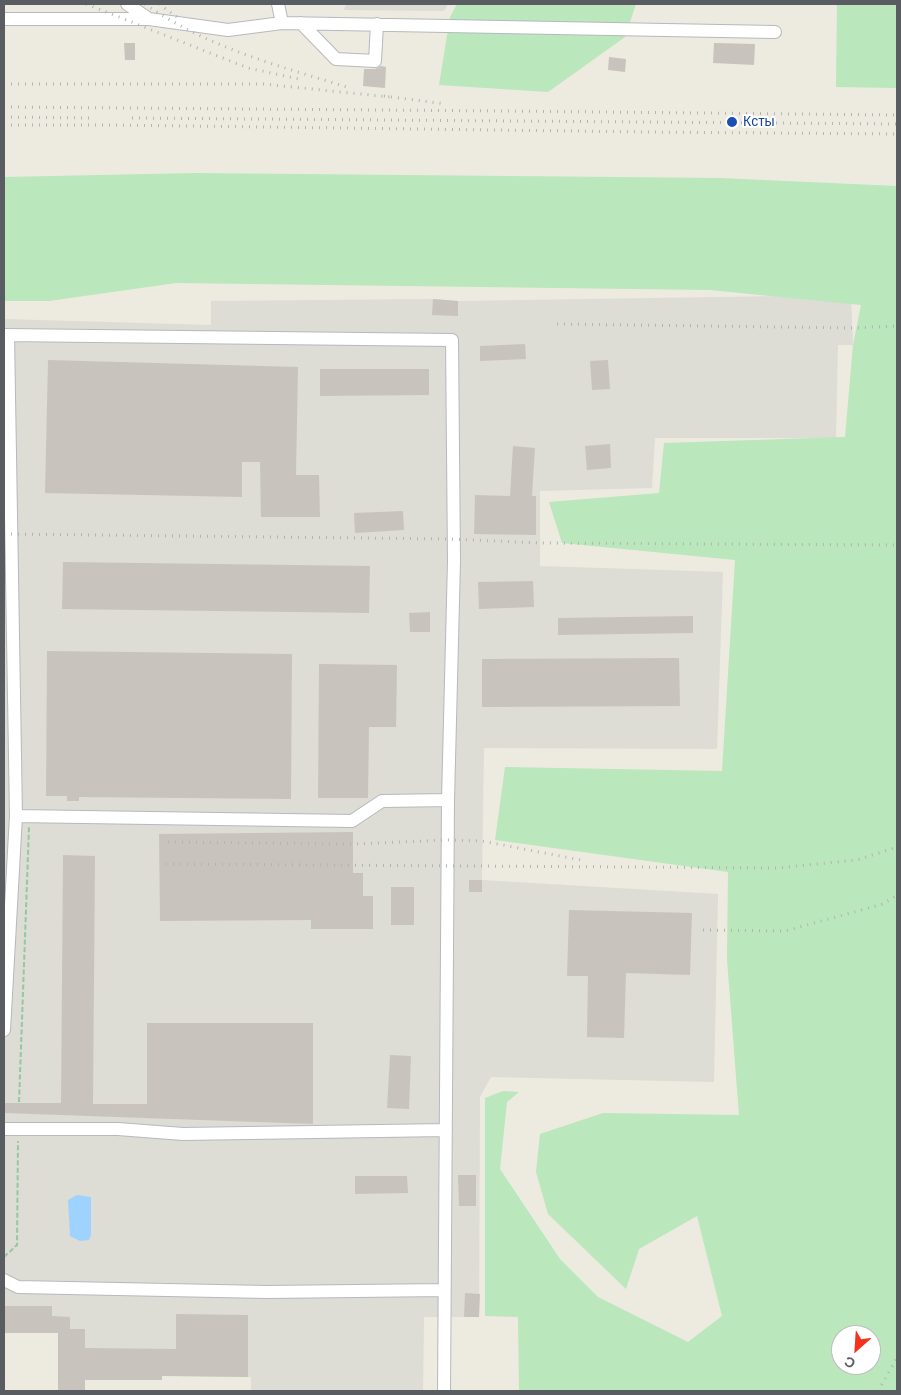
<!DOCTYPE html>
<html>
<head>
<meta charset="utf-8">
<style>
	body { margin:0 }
	#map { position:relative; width:901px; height:1395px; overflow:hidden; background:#edeae0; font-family:"DM Sans",sans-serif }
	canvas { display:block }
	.frame { position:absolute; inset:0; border:5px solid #595d62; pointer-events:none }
	.north { position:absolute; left:831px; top:1325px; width:50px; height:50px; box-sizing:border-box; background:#fff; border:1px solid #bdbec0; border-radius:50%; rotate:206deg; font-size:14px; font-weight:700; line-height:20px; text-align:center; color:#595d62 }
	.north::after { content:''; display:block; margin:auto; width:18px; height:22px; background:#f4331f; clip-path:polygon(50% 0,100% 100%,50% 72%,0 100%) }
</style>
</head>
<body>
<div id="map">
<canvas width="901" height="1395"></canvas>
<div class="frame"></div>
<div class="north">С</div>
</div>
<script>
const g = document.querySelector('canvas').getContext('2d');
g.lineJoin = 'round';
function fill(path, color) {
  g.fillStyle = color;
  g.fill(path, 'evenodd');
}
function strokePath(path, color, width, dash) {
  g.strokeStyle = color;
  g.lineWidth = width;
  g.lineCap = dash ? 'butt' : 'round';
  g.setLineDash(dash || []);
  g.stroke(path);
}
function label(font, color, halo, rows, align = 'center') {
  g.font = font + ' "DM Sans",sans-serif';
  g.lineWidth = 4;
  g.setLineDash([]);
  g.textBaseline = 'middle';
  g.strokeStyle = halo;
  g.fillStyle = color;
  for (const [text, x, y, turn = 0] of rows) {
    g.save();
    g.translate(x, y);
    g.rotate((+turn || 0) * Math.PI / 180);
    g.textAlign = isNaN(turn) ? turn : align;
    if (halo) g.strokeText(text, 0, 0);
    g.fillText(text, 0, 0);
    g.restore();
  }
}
const industrial = new Path2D(`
	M346,4H448L444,11L344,10Z
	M851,295L853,345H838L836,438H655L652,488L540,491V566L723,572L717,749L484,748L482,880L718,894L714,1082L491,1077L480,1097L479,1317H424L423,1391H251V1377L175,1376V1371H162V1380H99L85,1369V1391H58V1329L52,1333H4V319L211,325V301L433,299L458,301Z`);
const green = new Path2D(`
	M457,4H636L625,37L548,92L439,85L450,17Z
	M837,4H897V88L836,87Z
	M195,173L719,178L897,186V1391H519L518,1317L485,1316V1098L503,1091L519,1092L507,1102L500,1169L560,1259L598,1297L688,1342L722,1316L697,1216L639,1249L626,1289L548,1214L536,1172L540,1134L603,1113L739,1115L727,959L728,872L495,840L505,767L722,771L735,560L562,543L549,502L659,493L664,443L845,437L853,345L861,305L710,290L176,283L49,301H4V177ZM841,1335H871V1365H841Z`);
const water = new Path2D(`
	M77,1195L91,1197V1235L89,1240L80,1241L70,1236L68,1200Z`);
const building = new Path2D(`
	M124,43H135V60H125Z
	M714,43L755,44L754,65L713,63Z
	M609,57L626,59L625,72L608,70Z
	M381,66L386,67L385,88L363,86L364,69H375Z
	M433,299L458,301V316L432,315Z
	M525,344L526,359L480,361V346Z
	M48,360L298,367L296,475H319L320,517H261L260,462H242V497L45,493Z
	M608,360L610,389L592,390L590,361Z
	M320,369H429V395L320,396Z
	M610,444L611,468L587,470L585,446Z
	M513,446L535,448L532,496H536V535L474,534L475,495L510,496Z
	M403,511L404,530L355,533L354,513Z
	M63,562L370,566L369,613L62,609Z
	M533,581L534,607L479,609L478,582Z
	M430,612V632H410L409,613Z
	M693,616V633L558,635V618Z
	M47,651L292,654L291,799L79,797V801H67V796H46Z
	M679,658L680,706L482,707V659Z
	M319,664L397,665L396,727H369L368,798H318Z
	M353,832V873H363V896H373V929H311V920L160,921L159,834Z
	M63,855L95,856L93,1104H147V1023H313V1124L4,1113V1103H61Z
	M469,880H482V892H469Z
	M391,887H414V925H391Z
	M569,910L692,913L690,975L626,973L624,1038L587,1037L588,976H567Z
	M390,1055L411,1056L409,1109L387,1108Z
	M458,1175H476V1206H459Z
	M355,1176H407L408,1193L355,1194Z
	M465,1293L480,1294L479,1317H464Z
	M4,1306H52V1316L70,1317V1329H85V1348L176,1349V1314L248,1315V1377L162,1376V1380H85V1391H58V1333H4Z`);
const path = new Path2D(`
	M19,1102L29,827
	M4,1257L17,1245L18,1141`);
const minor = new Path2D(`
	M127,4L149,19L228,30L282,23L775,32
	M278,4L282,23
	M4,19H149
	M301,23L336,59L375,61L377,24
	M4,335L452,340L454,561L448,800L444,1391
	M16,816L352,821L382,801L448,800
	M4,1030L16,816L8,335
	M4,1129H118L183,1134L446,1130
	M4,1280L18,1287L267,1292L444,1290`);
const rail = new Path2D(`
	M86,4L248,68L299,79
	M145,4C206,47 279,66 350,88
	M159,4L177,17
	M4,84H263L390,97
	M384,96L446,104
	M4,107L503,111L897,115
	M4,117L92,118
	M132,118L897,124
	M4,125H111L646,132L897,134
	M557,324L852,328L897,326
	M4,534L450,539L540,543L897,545
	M168,842L352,844L448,840L482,841L586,861
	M166,864L777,868L857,860L897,847
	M703,930L785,931L883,904L897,895
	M878,1391L897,1358`);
const markers = [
	[732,122,6,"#1a4fb4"]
];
const transitNames = [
	["Ксты",743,122]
];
fill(industrial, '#dddcd5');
fill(green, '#bae7bb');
fill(water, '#9ed3ff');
fill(building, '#c8c4bd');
strokePath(minor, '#b6b9be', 14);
strokePath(path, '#93c8a2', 2, [5, 2.5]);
strokePath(minor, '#fff', 12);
strokePath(rail, '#b2b3b3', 3, [1, 6]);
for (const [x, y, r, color] of markers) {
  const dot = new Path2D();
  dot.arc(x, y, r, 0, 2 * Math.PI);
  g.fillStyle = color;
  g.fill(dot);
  strokePath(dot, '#fff', 2);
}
label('14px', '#164399', '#fff', transitNames, 'left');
</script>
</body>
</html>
